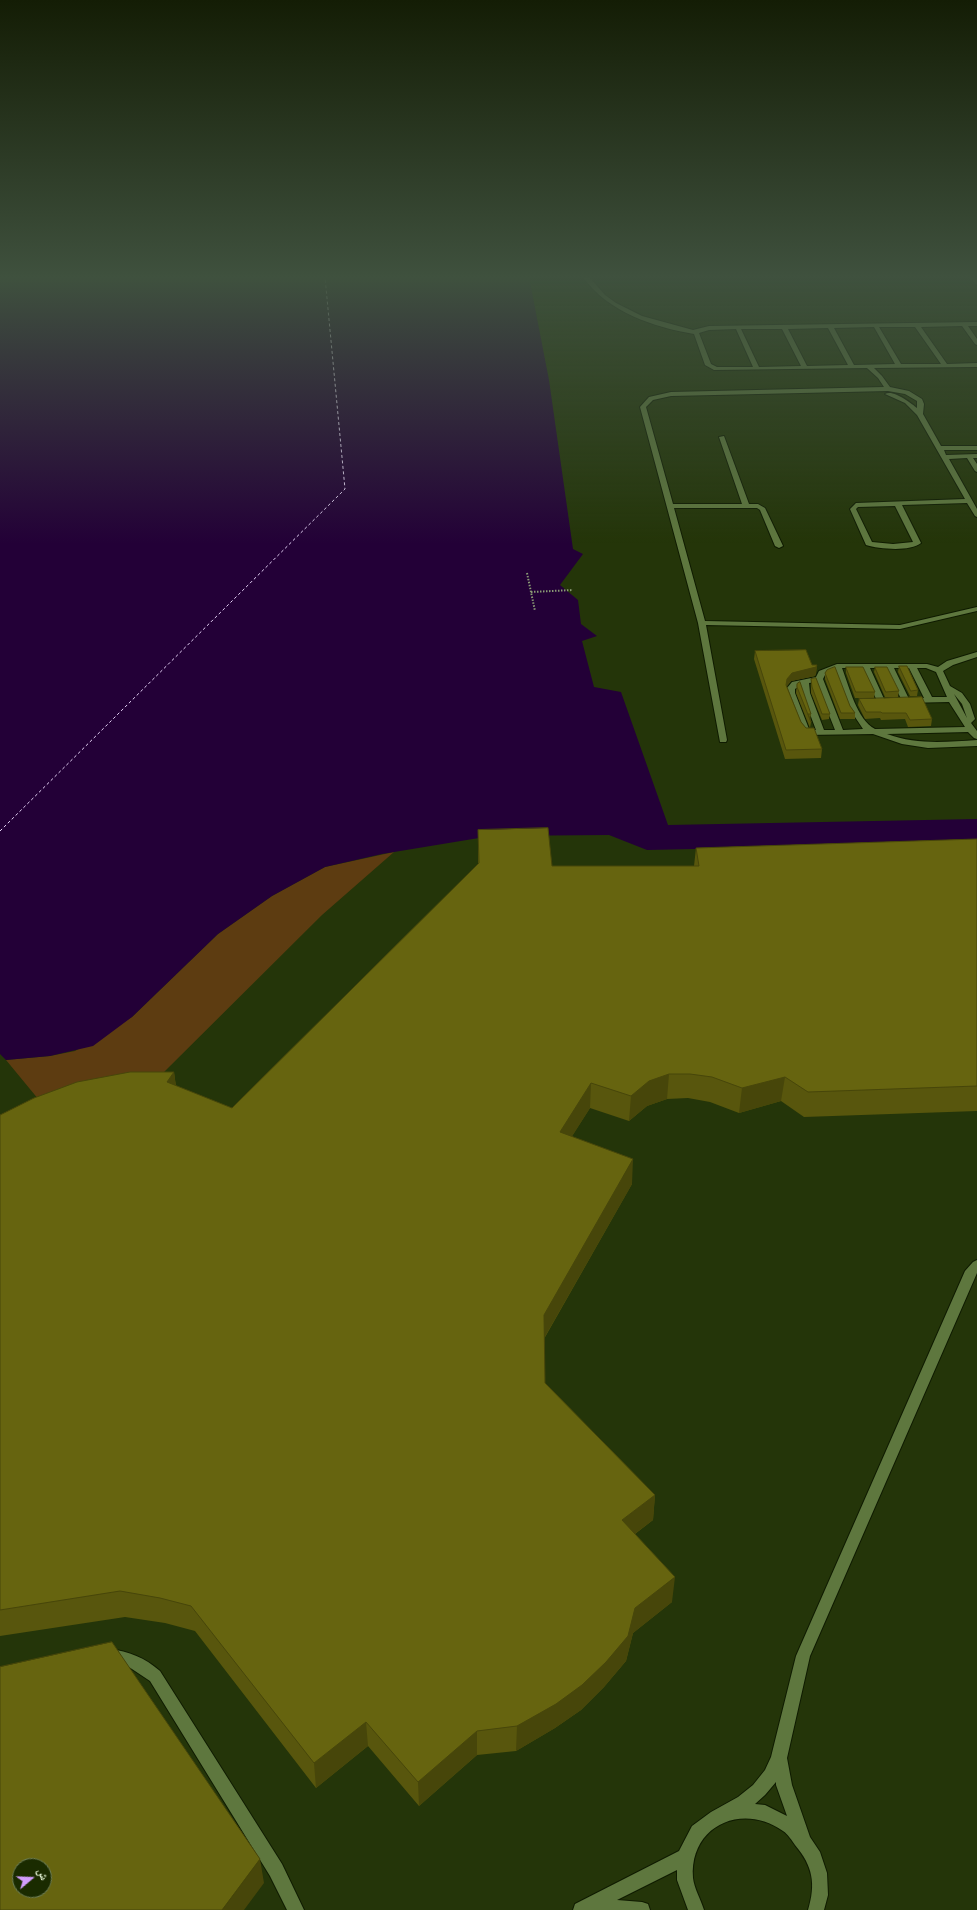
<!DOCTYPE html>
<html>
<head>
<meta charset="utf-8">
<style>
	body { margin:0 }
	#map { position:relative; width:977px; height:1910px; overflow:hidden; background:#243509; font-family:Signika,"Noto Naskh Arabic",sans-serif }
	canvas { display:block }
	.north { position:absolute; left:12px; top:1858px; width:40px; height:40px; box-sizing:border-box; background:#1a2b00; border:1px solid #6c7d56; border-radius:50%; rotate:71deg; font-size:11px; font-weight:700; line-height:16px; text-align:center; color:#e8f7d8 }
	.north::after { content:''; display:block; margin:auto; width:14px; height:18px; background:#d29dfd; clip-path:polygon(50% 0,100% 100%,50% 72%,0 100%) }
</style>
</head>
<body>
<div id="map">
<canvas width="977" height="1910"></canvas>
<div class="north">ش</div>
</div>
<script>
const g = document.querySelector('canvas').getContext('2d');
g.lineJoin = 'round';
function fill(path, color) {
  g.fillStyle = color;
  g.fill(path, 'evenodd');
}
function strokePath(path, color, width, dash) {
  g.strokeStyle = color;
  g.lineWidth = width;
  g.lineCap = dash ? 'butt' : 'round';
  g.setLineDash(dash || []);
  g.stroke(path);
}
const green = new Path2D(`
	M394,852L322,915L161,1075L39,1100L6,1060L50,1056L75,1051L132,1017L218,934L272,896L325,867Z`);
const water = new Path2D(`
	M0,277H529L549,380L573,549L583,554L560,585L578,600L581,624L597,636L582,641L594,687L621,692L668,825L977,819V843L647,850L609,835L491,836L382,854L325,867L272,896L218,934L132,1017L93,1046L50,1056L6,1060L0,1054Z`);
const ferry = new Path2D(`
	M0,831L345,489L325,277`);
const path = new Path2D(`
	M527,573L535,611
	M531,592L573,590`);
const lane = new Path2D(`
	M583,277H589L605,295L616,303L642,316L693,330L709,326L977,322V326H968L977,339V345L975,344L962,326L921,327L947,364L977,363V367L874,368L882,376L890,387L909,391L922,399L924,404L923,414L941,446H977V450H944L946,455L977,454V458H973L977,464V472L975,471L967,458L949,459L977,509V517L975,516L967,503L902,505L921,543C910,552 879,549 866,545L850,509L856,503L965,499L917,415L905,403L885,394C893,389 911,403 917,408V401L905,394L888,391L671,396L653,400L646,407L673,504H742L719,437L724,436L749,504H758L765,508L783,546L779,548L775,546L760,510L757,508H674L705,621L900,625L977,607V611L900,629L706,625L727,740L726,742H720L698,623L640,407L649,397L671,392L884,387L878,378L867,368L714,370L705,365L694,334C653,327 608,312 583,277ZM874,327L895,364L854,365L834,328ZM879,327H915L941,364H901ZM828,328L848,365L807,366L788,329ZM736,329L753,367H717L711,364L699,333L709,330ZM741,329H782L801,366L759,367ZM895,506L913,542L893,544L872,542L856,509L858,507Z
	M969,277H975L977,280V285Z
	M977,652V657L953,665L943,671L950,686L962,693L970,704L975,719L971,723L977,731V739L974,738L968,732L887,734C916,745 946,742 977,740V746L928,748L902,744L873,734L805,735L801,730L787,693V688L792,682L816,677L819,671L837,664H927L938,667L947,661ZM842,668H862L877,701L881,703L885,701L870,668H886L903,703L949,702L965,727L875,729C857,720 849,686 842,668ZM894,668H909L924,698L909,699ZM917,668H926L936,672L947,697H932ZM835,670L851,711L863,729L843,730L823,679L825,675ZM816,682L835,730H824L810,693L809,683ZM801,685L802,693L816,730L809,729L795,693V689ZM954,694L962,704L967,718Z
	M977,1260V1273L810,1656L787,1758L792,1785L810,1837L820,1852L827,1873L828,1895L824,1910H808C816,1884 813,1866 795,1845C792,1841 788,1834 783,1831C742,1802 689,1826 693,1878C694,1888 701,1900 704,1910H688L677,1880V1870L617,1900L642,1902L648,1904L650,1910H573L575,1904L679,1851L692,1826L711,1812L738,1797L753,1785L765,1770L771,1757L796,1656L965,1271L973,1262ZM776,1782V1785L787,1816L765,1805L755,1804L765,1795Z
	M109,1649C129,1651 145,1658 160,1671L282,1864L304,1910H287L270,1876L150,1681L129,1667L104,1661L102,1656L104,1651Z`);
const wall = new Path2D(`
	M755,651L812,665H817L816,673L815,676L791,681L787,686L801,722L822,749L821,758L785,759L754,659Z
	M899,666L918,690L917,696H910L898,672Z
	M846,667L875,692L874,698H855L846,673Z
	M875,667L899,691L898,697H885L874,672Z
	M825,673L850,706L855,713V719H840L825,679Z
	M811,679L830,714L829,719L822,720L811,693Z
	M797,684L811,714L810,720L811,722L810,728L796,693Z
	M859,699L932,719L931,726L908,727L905,719L881,720L880,718L865,719L858,705Z
	M478,830L552,866H694L696,848L977,839V1111L804,1117L781,1101L739,1113L710,1102L688,1098L667,1099L647,1106L629,1121L590,1108L572,1136L632,1184L544,1339L545,1383L655,1495L653,1520L635,1534L672,1602L633,1633L626,1661L604,1687L581,1710L555,1728L516,1751L477,1755L419,1806L368,1746L316,1788L195,1631L165,1623L125,1617L0,1636V1115L174,1072L176,1086L232,1108L478,864Z`);
const shadedWall = new Path2D(`
	M817,665L816,673L815,676L791,681L786,687L787,679L792,673Z
	M174,1072L177,1096L167,1082Z
	M669,1074L667,1099L647,1106L629,1121L631,1096L649,1081Z
	M785,1077L781,1101L739,1113L742,1088Z
	M591,1083L590,1108L559,1157L560,1132Z
	M633,1159L632,1184L543,1340L544,1315Z
	M655,1495L653,1520L620,1545L622,1520Z
	M675,1577L672,1602L633,1633L626,1661L604,1687L581,1710L555,1728L516,1751L517,1726L635,1608Z
	M366,1722L368,1746L316,1788L314,1763Z
	M477,1731V1755L419,1806L418,1782Z
	M260,1859L264,1883L244,1910H222Z`);
const building = new Path2D(`
	M806,650L812,665H817L816,667L792,673L787,679L786,685L801,722L806,728H814L822,749L786,750L755,651Z
	M899,666H907L918,690L911,691Z
	M835,667L850,706L855,713H841L825,673L827,670Z
	M846,667H863L875,692H856Z
	M875,667H887L899,691L886,692Z
	M816,678L830,714H822L812,687L811,679Z
	M800,682L811,714H808L811,722L797,687V684Z
	M922,697L932,719L910,720L906,713H882L881,712H866L859,699Z
	M548,828L552,866H699L696,848L977,839V1086L808,1092L785,1077L742,1088L712,1077L690,1074H669L649,1081L631,1096L591,1083L560,1132L633,1159L544,1315L545,1383L655,1495L622,1520L675,1577L635,1608L628,1636L606,1662L582,1685L556,1704L517,1726L477,1731L418,1782L366,1722L314,1763L191,1606L160,1598L120,1591L0,1610V1115L34,1098L77,1082L130,1072H174L167,1082L232,1108L479,863L478,830Z
	M112,1642L260,1859L222,1910H0V1667ZM20,1866H44V1890H20Z`);
fill(green, '#5d3c11');
fill(water, '#230037');
strokePath(ferry, '#e6d4f7', 1, [3, 2.5]);
strokePath(lane, '#0f1b01', 2);
strokePath(path, '#8a9a75', 2, [1.5, 1.5]);
fill(lane, '#5e773e');
fill(wall, '#58560d');
fill(shadedWall, '#47460a');
fill(building, '#66640f');
strokePath(building, '#47460a', 1);
const sky = g.createLinearGradient(0, 0, 0, 544);
sky.addColorStop(0, '#141d05');
sky.addColorStop(0.51, '#3f513e');
sky.addColorStop(1, '#3f513e00');
g.fillStyle = sky;
g.fillRect(0, 0, 977, 544);
</script>
</body>
</html>
